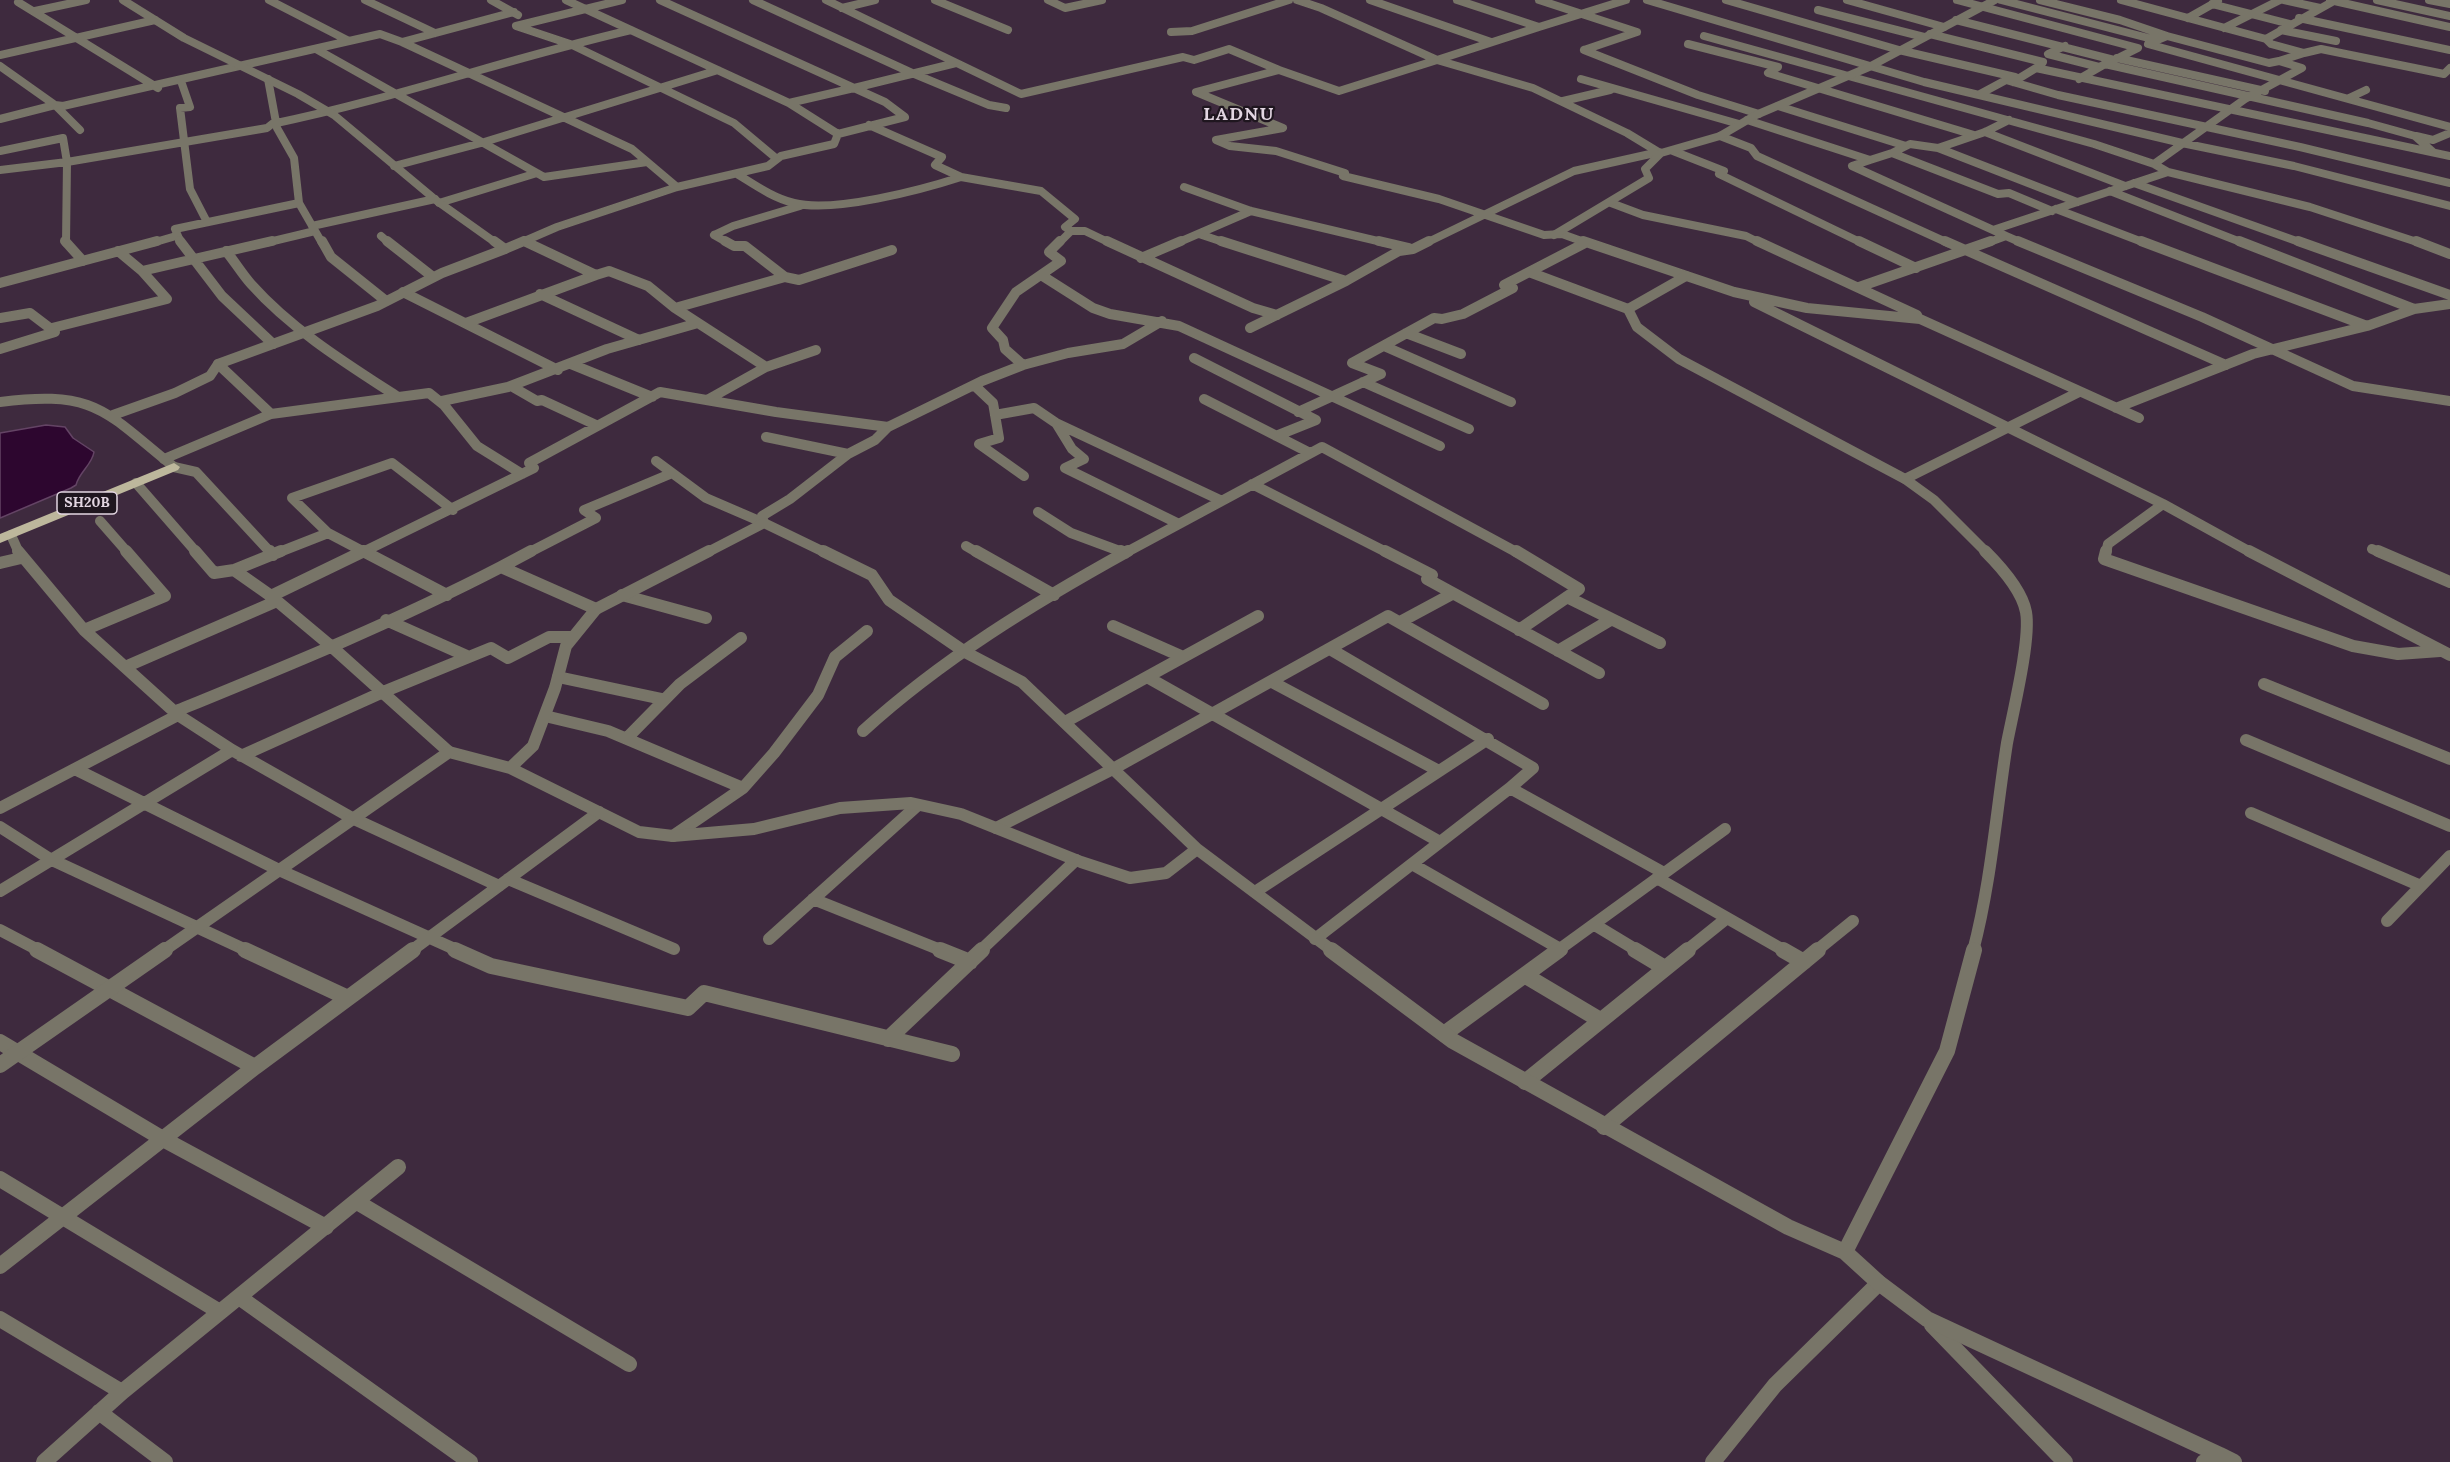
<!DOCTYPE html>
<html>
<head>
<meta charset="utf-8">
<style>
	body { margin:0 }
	canvas { display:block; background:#3e2a3e }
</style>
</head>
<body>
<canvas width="2450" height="1462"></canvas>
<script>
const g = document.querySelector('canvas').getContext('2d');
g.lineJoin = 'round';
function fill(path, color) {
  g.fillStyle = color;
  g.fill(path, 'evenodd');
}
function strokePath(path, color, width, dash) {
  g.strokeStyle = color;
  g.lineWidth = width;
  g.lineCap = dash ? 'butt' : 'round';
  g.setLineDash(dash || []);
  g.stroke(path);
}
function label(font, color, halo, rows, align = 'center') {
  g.font = font + ' Lora,serif';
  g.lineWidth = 4.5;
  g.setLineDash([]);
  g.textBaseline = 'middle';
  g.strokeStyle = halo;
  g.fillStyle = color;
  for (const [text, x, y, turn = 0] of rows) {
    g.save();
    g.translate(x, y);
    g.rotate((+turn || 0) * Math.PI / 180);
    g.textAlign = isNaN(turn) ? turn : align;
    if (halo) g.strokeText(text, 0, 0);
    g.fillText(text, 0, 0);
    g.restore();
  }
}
const water = new Path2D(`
	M46,425L65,427L73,438L94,452C92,465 79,472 76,485L71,488L0,518V433Z`);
const minorFar3 = new Path2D(`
	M269,0L349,41
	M365,0L435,33
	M491,0L518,15
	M566,0L789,103L854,88
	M622,0L516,26L570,44L734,123L777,159
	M660,0L854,88
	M753,0L912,73L989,105L1006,108
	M826,0L1021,94L1183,57L1194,60L1229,49L1279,70L1196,92L1283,128L1216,140L1230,146L1276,151L1345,173L1343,176L1439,199L1544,235L1562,234L1587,243
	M935,0L1008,30
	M1048,0L1065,8L1102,0
	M1370,0L1491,42
	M1457,0L1539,27L1626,0
	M1539,0L1637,32
	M1647,0L1924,82L2182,143L2294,166L2450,206
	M1726,0L1899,50L2015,77
	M1847,0L1944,27
	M1957,0L2138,48L2116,59
	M2001,0L2156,40
	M2040,0L2120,20L2167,36
	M2284,0L2320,8
	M2330,0L2450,27
	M2377,0L2450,16
	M2429,0L2450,4
	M18,2L158,88
	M2212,4L2290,24
	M842,8L875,0
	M1818,10L1924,37
	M35,11L86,0
	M2188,18L2218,1
	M2299,18L2450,50
	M1956,20L2114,60
	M1539,27L1437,60L1533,88L1627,133L1660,153
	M2224,28L2280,0
	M2281,30L2336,41
	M1171,32L1192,31L1289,0
	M1930,34L2043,62
	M1704,36L2094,144L2154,164
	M2266,39L2332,2
	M402,42L632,149L677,187
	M2150,43L2167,36L2269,63L2279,61
	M1688,44L1778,67L1768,73L1974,135
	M2148,44L2450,127
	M2065,46L2048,54L2099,67
	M316,49L544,177L647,162
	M1584,50L1698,95L1759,114
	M1584,50L1637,32
	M2304,53L2321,49L2444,74L2450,68
	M0,55L155,20
	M2117,58L2265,91
	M0,66L55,105L80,130
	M1279,70L1339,91L1437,60L1321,8L1297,0
	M268,79L277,128L294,158L299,203L322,243
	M1581,79L1739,124
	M2079,79L2105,64L2368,123L2415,136L2433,152
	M181,81L190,107L180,108L190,189L207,222
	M2013,82L2036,68L2450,156
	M1980,94L2006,80L2058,95L2300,147L2450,183
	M2349,98L2366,90
	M1563,101L1610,90
	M789,103L838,134
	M1778,106L1906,146
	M0,119L55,105L63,106L380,34L402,42L514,12
	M1747,120L1870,160L1852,166L1993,230
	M869,125L942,157L935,165L961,177L1041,191L1075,219L1065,227L1071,231L1059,243
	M1985,132L2125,186
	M1720,136L1751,148L1757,156L1948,243
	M2416,136L2433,140L2450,133
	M1938,148L1985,132L2009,120
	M0,151L63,138L67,162L66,243
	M1673,151L1724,171L1719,174L1862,243
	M1892,153L1910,144L1938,148L2077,202
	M1870,160L1892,153L1998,194L2009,193L2052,211
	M394,166L481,143L718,70
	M0,170L67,162L267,128L272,124C393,99 510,58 631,30
	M2168,172L2310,207L2420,243
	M737,174C755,185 773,198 794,203C834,213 921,190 961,177
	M2134,183L2302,243
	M1184,187L1251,211L1386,243
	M2110,191L2243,243
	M439,203L537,173
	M1611,203L1643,215L1746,236L1760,243
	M2056,209L2145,243
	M312,226L435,199
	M1071,231H1085L1110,243
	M1199,234L1226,243
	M714,235L733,226L800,206
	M714,235L728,243
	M381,236L389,243
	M2006,236L2022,243
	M524,241L527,243
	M152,243L176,236
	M181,243L175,229L299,203
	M265,243L315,231
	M520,243L557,227L677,187L768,166L781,156L834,144L838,134L905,117L885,102L854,88L956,63
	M1177,243L1251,211
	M1426,243L1574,171L1659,152
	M1987,243L2006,236L1993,230L2168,172L2154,164L2245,99L2302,68L2279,61L2304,53L2271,44L2266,39L2121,0`);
const minorFar2 = new Path2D(`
	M65,241L83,261
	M180,241L222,296L273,344
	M322,241L331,257L386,301
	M387,241L433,277
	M524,241L596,275L609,271L648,286L675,308L766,367
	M725,241L734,246H745L785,277
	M1107,241L1253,308L1277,315
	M1221,241L1346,281
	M1379,241L1409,248
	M1583,241L1734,292L1807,308L1920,319L2139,418
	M1757,241L1917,315
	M1859,241L1916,268
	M1945,241L2226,365
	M2018,241L2202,317L2353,386L2450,401
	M2141,241L2367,326
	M2239,241L2414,309
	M2298,241L2450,295
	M2416,241L2450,254
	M505,249L524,241
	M226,251C235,262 242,274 251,284C292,330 347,364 398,397
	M1141,258L1181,241
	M142,271L272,241
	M1529,272L1628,309
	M1041,275L1093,308L1110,314L1179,326L1440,446
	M0,283L157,241
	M1859,287L1991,241
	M403,292L558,370
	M540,294L639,340
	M1754,302L2163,504L2252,553
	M675,308L785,277L799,280L892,250
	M0,318L30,313L55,332L0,349
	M466,323L596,275
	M52,328L167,299L142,271L118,251
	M1250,328L1346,281L1399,251L1413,249L1429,241
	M1406,333L1461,354
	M1384,346L1511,402
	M1194,358L1316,420L1276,436
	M218,364L271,414
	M571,364L652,397
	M1023,365L1005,349L1003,340L992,328L1016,292L1061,261L1049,252L1060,241
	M1363,382L1469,429
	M511,386L537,401L542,400L596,425
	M975,386L993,403L999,438L979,444L1024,476
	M1204,399L1310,453
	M707,400L766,367L816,350
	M442,401L508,387L607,349L698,323
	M2116,408L2253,354L2367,326L2414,309L2450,304
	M1298,412L1381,374L1352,363L1434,318L1442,319L1463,314L1513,288L1504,285L1585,243
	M995,415L1034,408L1056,423L1220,500
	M1056,423L1072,449L1084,459L1065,468
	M766,437L848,454
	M164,459L271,414L429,393L444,405L477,446L522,474
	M656,461L706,498L764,523L762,516L790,499L848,454L875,440L888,427L982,381L1023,365L1068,353L1123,344L1162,321
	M174,467L196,472L271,553
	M1065,468L1177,523
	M1905,479L2079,392
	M136,483L197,553
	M1252,484L1388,553
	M1038,512L1071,533L1125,553
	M100,521L128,553
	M328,533L292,498L392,463L453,510
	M11,535L19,553
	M966,546L978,553
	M2372,549L2381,553
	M277,553L328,533L366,553
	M361,553L534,468L529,463L660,392L776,412L888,427
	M528,553L596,518L584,510L670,474
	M1125,553L1322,447L1518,553
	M2106,553L2108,544L2163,504`);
const minorFar1 = new Path2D(`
	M18,551L84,630L178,715L232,750L352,818L499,886
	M195,551L214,573L234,570L271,596L332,647L449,752
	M270,551L273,555
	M363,551L447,595
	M976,551L1054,595
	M1121,551L1125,553
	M1385,551L1432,575L1427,579L1599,673
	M1516,551L1579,589L1519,630
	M2106,551L2104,559L2353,646L2398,654L2440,651
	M2249,551L2450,655
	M2378,551L2450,582
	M0,563L21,558
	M501,567L531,551
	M234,570L281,551
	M622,595L706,618
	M271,596L364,551
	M1567,597L1660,643
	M386,620L469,657
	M1400,622L1452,594
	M1113,626L1183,657
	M84,630L165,596L126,551
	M1330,649L1533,768L1510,788
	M1558,651L1612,619
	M125,667L277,601
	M558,677L662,699
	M1147,677L1440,842
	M1272,682L1439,771
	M2264,684L2450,759
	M174,712C284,667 395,622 501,567L596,609
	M545,716L608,731L743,788
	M1065,722L1258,616
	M863,731C942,659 1034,603 1128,551
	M627,738L680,684L741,638
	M2246,740L2450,826
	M241,756L383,692L491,648L508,658L549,637H573
	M75,769L279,870L459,951
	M0,808L178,715
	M2251,813L2421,886
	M0,827L50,859L248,951
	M996,828L1113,769L1388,616L1543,704
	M673,836L743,788L774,753L818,695L835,657L867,631
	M1412,864L1562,950
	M1657,878L1785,951
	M508,879L674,949
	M0,891L232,750
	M1255,892L1488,739
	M813,899L943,951
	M2387,921L2450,856
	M1595,925L1638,951
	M0,930L40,951
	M769,939L918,805
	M1315,939L1510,788L1664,873
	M411,951L599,812
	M980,951L1076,860
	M1557,951L1725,829
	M1686,951L1727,918
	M1816,951L1853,921`);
const minor = new Path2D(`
	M37,950L255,1067
	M245,950L348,998
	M455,950L491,966L688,1008L704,993L952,1054
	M940,950L970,962
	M1635,950L1665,968
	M1783,950L1804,962
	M1526,976L1600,1020
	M1444,1034L1559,950
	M888,1039L982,950
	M0,1042L163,1139L326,1227
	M1525,1082L1688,950
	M1604,1127L1818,950
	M0,1179L220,1312
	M357,1202L629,1364
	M0,1266L255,1067L413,950
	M239,1297L470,1462
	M0,1319L122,1392
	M1932,1325L2065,1462
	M99,1412L165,1462
	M44,1462L122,1392L398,1167
	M1713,1462L1775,1385L1879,1283`);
const tertiaryFar3 = new Path2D(`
	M123,0L184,38L298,94L334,115L437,201L496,243
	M1554,235L1649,178L1645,169L1661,153L1720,136L1756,115L1869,67L1995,0`);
const tertiaryFar2 = new Path2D(`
	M494,241L505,249
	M1686,276L1628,309L1637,327L1679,359L1905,479L1934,500L1987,553
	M0,402C97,390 104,411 174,467
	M113,415L175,393L210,376L218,364L377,306L442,273L505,249
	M706,553L764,523L826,553`);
const tertiaryFar1 = new Path2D(`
	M823,551L872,575L889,600L965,652L1022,682L1197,849L1333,951
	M510,768L533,746L555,688L566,646L596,609L709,551
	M163,951L449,752L510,768L639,832L673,836L754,829L840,808L911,803L961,814L1081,862L1130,878L1166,873L1197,849
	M1973,951C1991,883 1996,813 2007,743C2013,712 2031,639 2026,612C2022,590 2000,566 1985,551`);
const tertiary = new Path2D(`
	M1331,950L1453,1041L1788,1227L1845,1252L1879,1283L1927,1319L2220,1455
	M0,1065L165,950
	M1845,1252L1947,1051L1974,950
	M2204,1462L2220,1455L2234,1462`);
const primary = new Path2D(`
	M174,463L180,467L178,470L0,543V534Z`);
const shields = [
	[87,503,60]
];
const shieldNames = [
	["SH20B",87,503]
];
const farDistrictnames = [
	["LADNU",1239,115]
];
fill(water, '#2d062f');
strokePath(water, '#644465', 1.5);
strokePath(minorFar3, '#787568', 8);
strokePath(minorFar2, '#787568', 10);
strokePath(minorFar1, '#787568', 12);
strokePath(minor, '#787568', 16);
strokePath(tertiaryFar3, '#787568', 8);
strokePath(tertiaryFar2, '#787568', 10);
strokePath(tertiaryFar1, '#787568', 12);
strokePath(tertiary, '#787568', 16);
fill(primary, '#bdb79c');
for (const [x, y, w] of shields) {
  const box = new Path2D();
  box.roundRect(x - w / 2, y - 11, w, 22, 4.5);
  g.fillStyle = '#1f161f';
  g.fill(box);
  strokePath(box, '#e3d6e2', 1.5);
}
label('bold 14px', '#e3d6e2', null, shieldNames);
g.letterSpacing = '1.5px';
label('bold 18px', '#e3d6e2', '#1f161f', farDistrictnames);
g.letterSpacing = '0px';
</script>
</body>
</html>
